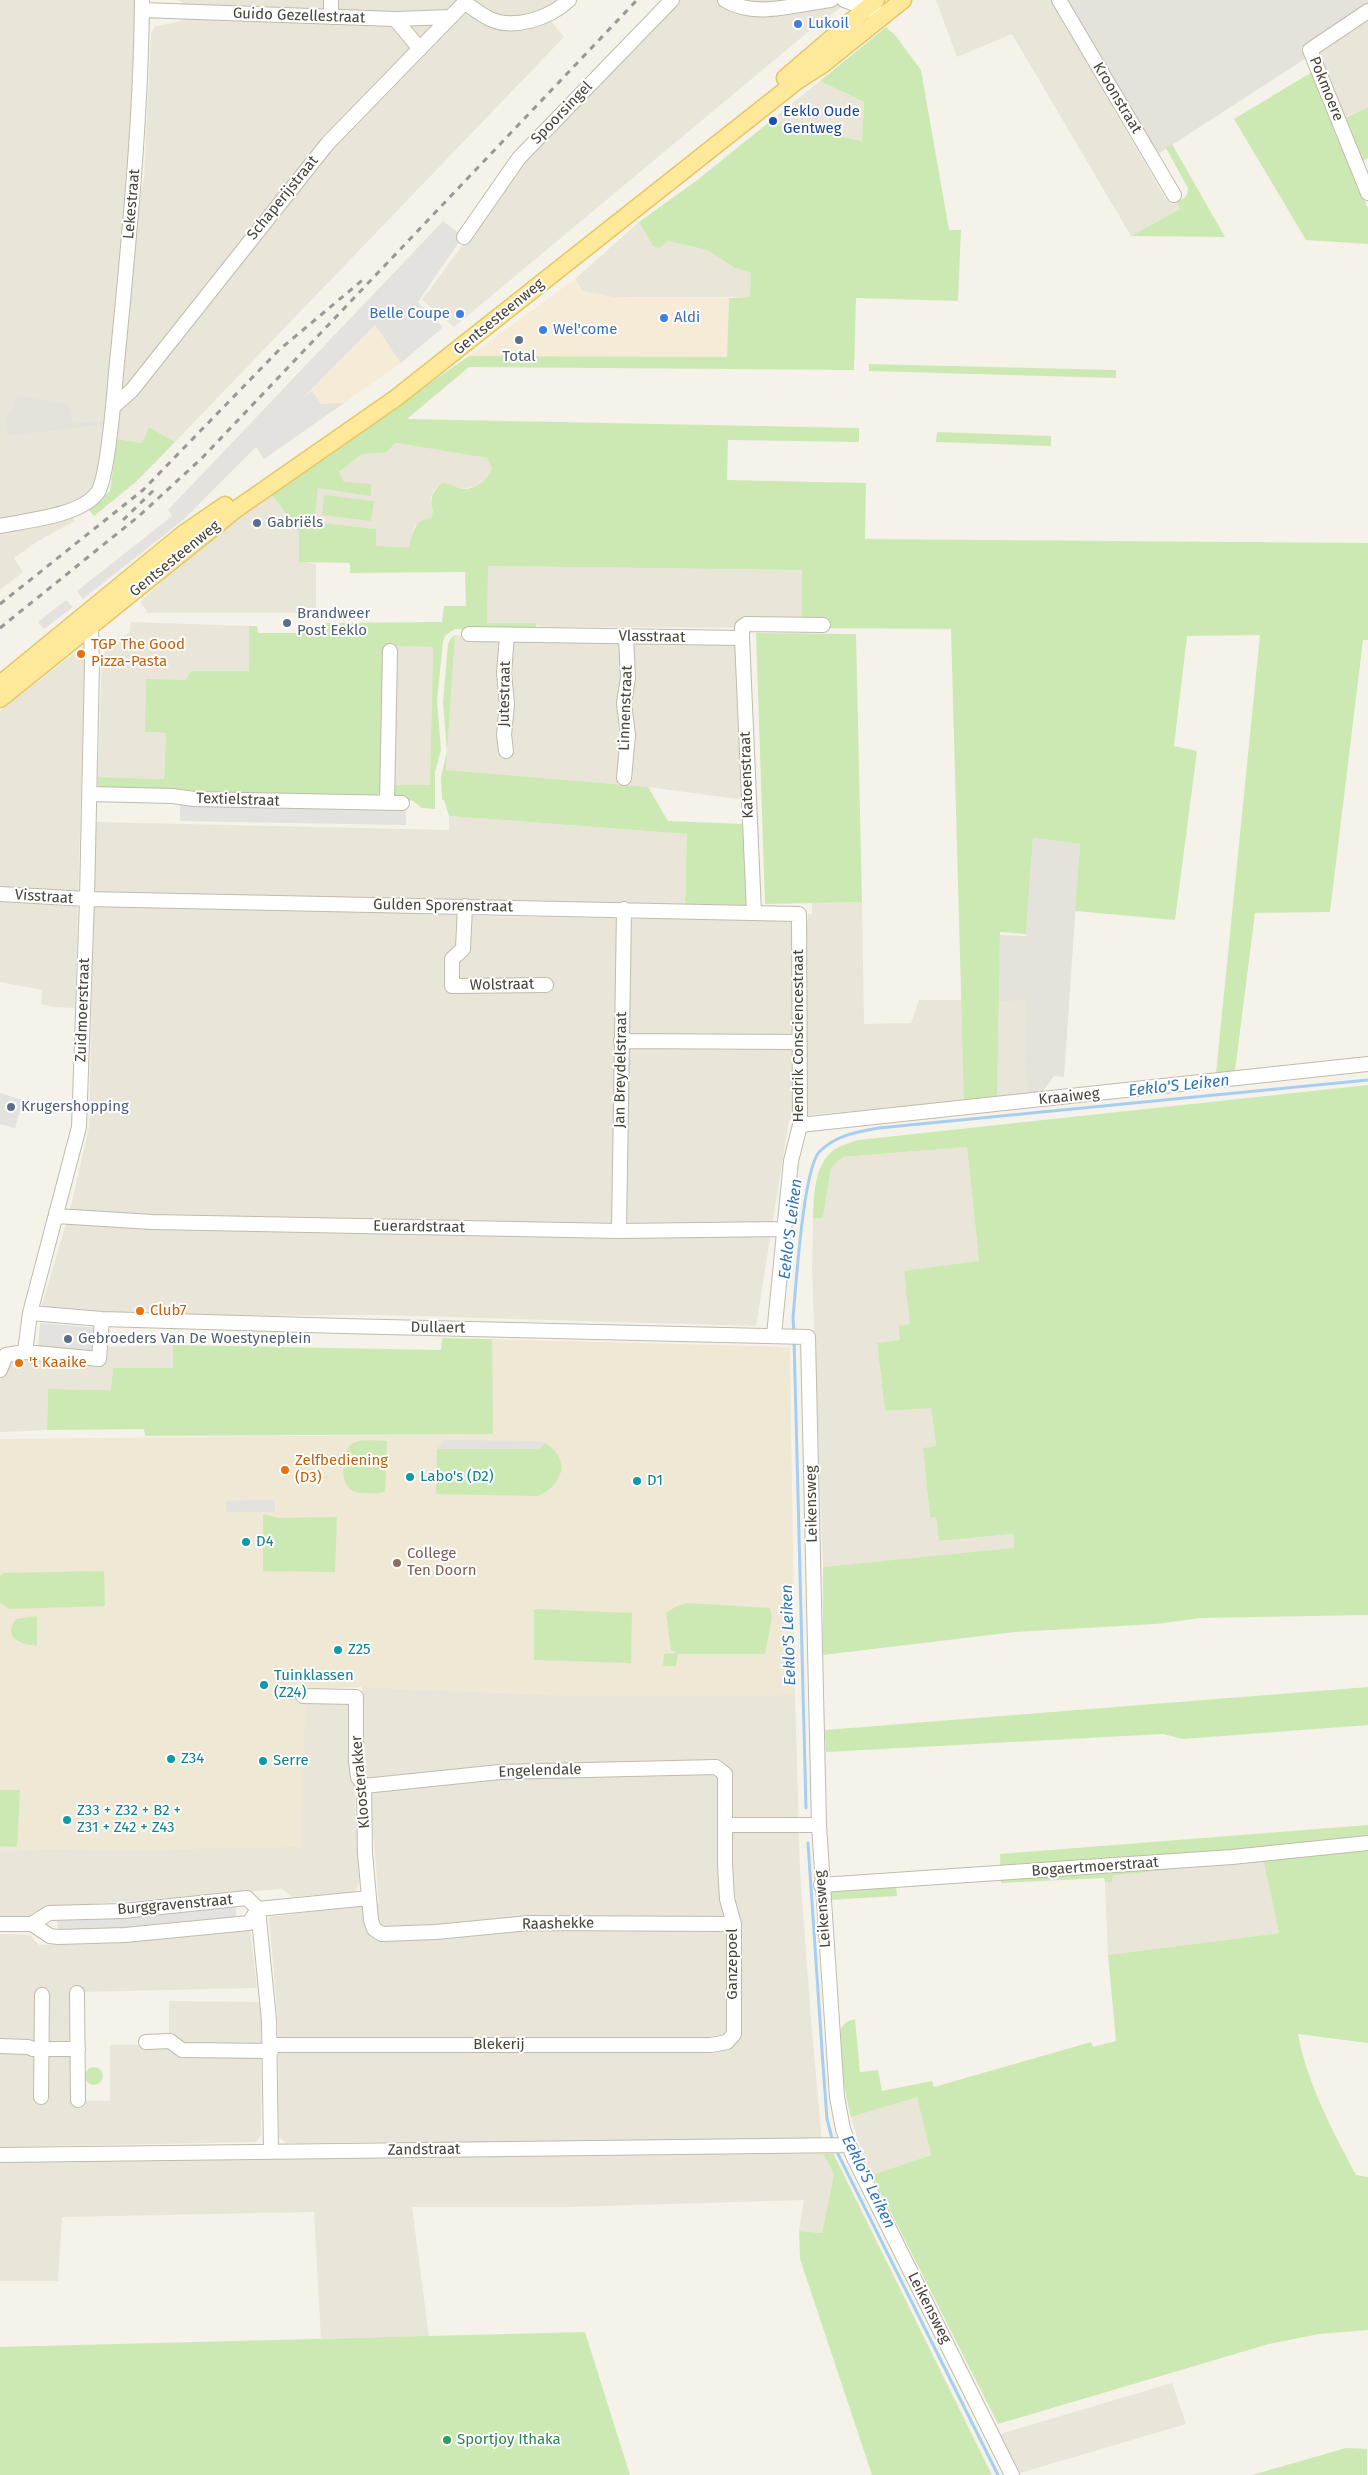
<!DOCTYPE html>
<html>
<head>
<meta charset="utf-8">
<style>
	body { margin:0 }
	canvas { display:block; background:#f5f2ea }
</style>
</head>
<body>
<canvas width="1368" height="2475"></canvas>
<script>
const g = document.querySelector('canvas').getContext('2d');
g.lineJoin = 'round';
function fill(path, color) {
  g.fillStyle = color;
  g.fill(path, 'evenodd');
}
function strokePath(path, color, width, dash) {
  g.strokeStyle = color;
  g.lineWidth = width;
  g.lineCap = dash ? 'butt' : 'round';
  g.setLineDash(dash || []);
  g.stroke(path);
}
function label(font, color, halo, rows, align = 'center') {
  g.font = font + ' "Fira Sans",sans-serif';
  g.lineWidth = 4;
  g.setLineDash([]);
  g.textBaseline = 'middle';
  g.strokeStyle = halo;
  g.fillStyle = color;
  for (const [text, x, y, turn = 0] of rows) {
    g.save();
    g.translate(x, y);
    g.rotate((+turn || 0) * Math.PI / 180);
    g.textAlign = isNaN(turn) ? turn : align;
    if (halo) g.strokeText(text, 0, 0);
    g.fillText(text, 0, 0);
    g.restore();
  }
}
const residential = new Path2D(`
	M0,0H134V71L132,136L104,420L73,423L71,408L15,395L12,411L5,417L8,436L104,425L98,474L90,494L66,506L75,521L38,541L14,558L23,572L0,590Z
	M176,0H559L544,13L564,37L175,442L149,427L142,443L117,439L116,435L140,196L144,179L151,34L154,27L181,21L182,1Z
	M676,0H851L808,32L454,327L422,300L518,170L579,98Z
	M936,0H1051L1166,200L1177,202L1180,209L1131,236L1012,34L957,57Z
	M1368,18V107L1345,117L1317,51Z
	M820,81L864,102L862,142L780,125L773,119Z
	M639,222L653,246L659,247L668,241L707,250L735,268L751,273L750,297H612L582,291L575,279Z
	M396,443L487,458L492,469L488,478L478,486L461,489L443,482L434,490L430,500L433,512L431,518L414,526L409,547L376,546V529L313,522L318,488L344,482L339,472L362,454L385,453Z
	M271,493L299,532V561L316,564V613H148L140,602L186,559Z
	M487,566L802,570V628L554,627L538,626L536,623H487Z
	M131,622L249,626V671H191L146,732L166,733L164,779L98,777L102,654L130,632Z
	M455,635L511,639L737,643L745,800L648,787L446,771Z
	M85,645L75,1008L53,1007L41,1004L42,990L0,982V711Z
	M383,646L433,647L430,786L380,785Z
	M449,816L687,834L685,904L476,900L472,916L808,921V914H812V903L862,902L864,1024L911,1023L919,1000H963L964,1102L807,1115L789,1120L756,1326L380,1315L180,1316L56,1310L43,1307L42,1305L70,1210L89,1127L96,822L449,830Z
	M1027,1000L1025,1063L1028,1093L997,1098L998,1002Z
	M967,1147L979,1261L910,1325L900,1340L877,1343L885,1411L931,1407L936,1447L923,1449L930,1518L936,1517L939,1541L1013,1534L1014,1549L823,1567L812,1270L813,1218H823L831,1168L843,1157Z
	M173,1345V1368H113L112,1390L48,1389L47,1430L0,1432V1380L11,1357L104,1347Z
	M362,1687L581,1696L795,1695L800,1872L811,2020L823,2154L834,2174L822,2233L799,2231L804,2200L566,2207H412L429,2337L321,2338L314,2212L62,2217L58,2281H0V2160L404,2157V2142L286,2143L279,2137L278,2023L269,1917L379,1903L371,1804L365,1766Z
	M305,1700H350L359,1881L358,1887L354,1892L292,1897L282,1889L42,1908L33,1918H0V1851L43,1849Z
	M1263,1859L1279,1933L1108,1955L1105,1882H1112V1876Z
	M250,1930L257,1988L80,1992L81,2101H110V2045H169V2001L261,2002V2135L256,2142L0,2147V1934L30,1935L39,1945L124,1942Z
	M917,2096L931,2155L872,2175L861,2150L851,2117Z
	M1172,2383L1186,2424L1020,2473L1000,2434Z`);
const commercial = new Path2D(`
	M575,279L582,291L612,297L729,298L727,357L469,356Z
	M375,325L401,363L264,459L256,446Z`);
const industrial = new Path2D(`
	M1068,0H1368V18L1158,154Z
	M15,395L65,404L71,408L73,423L104,420V425L8,436L5,417L12,411Z
	M1033,838L1080,844L1064,1077L1054,1076L1043,1091L1028,1093L1025,1063L1027,1000L998,1002L1000,935L1026,936Z`);
const education = new Path2D(`
	M492,1339L790,1347L795,1695L581,1696L362,1687L306,1689L301,1847L140,1850L43,1849L0,1851V1439L492,1434Z`);
const green = new Path2D(`
	M886,27L896,36L921,70L949,230H961L958,301L856,298L854,370L469,367L407,419L859,428V442L728,440L727,480L866,483L865,539L1368,543V640H1363L1330,912L1255,913L1235,1071L1216,1073L1260,635L1187,636L1174,746L1197,751L1175,920L1075,911L1080,844L1033,838L1026,934L1000,932L997,1098L964,1102L951,629L802,628V570L488,566L487,623H536L537,631L455,629L446,635L443,641L437,701L441,750L435,772V809L422,808L413,801L394,797L390,785H430L433,647L383,646L380,791L375,799L102,789L98,786V777L164,779L166,733L145,732L146,679L185,680L191,671H249V626H257L258,633H327L323,623L442,622L444,606H466L465,572L350,573V563L299,562V532L271,493L469,356L727,357L729,298L750,297L751,273L735,268L707,250L668,241L659,248L653,246L639,222L696,181L773,119L780,125L862,141L864,102L820,81ZM396,443L487,458L492,469C487,481 477,489 463,489C457,488 449,484 443,482C432,492 429,498 433,512L431,518C414,520 413,532 409,547L376,546V529L314,522L318,488L371,496V484L344,482L339,472L362,454L385,453Z
	M1312,72L1317,80L1368,209V244L1306,240L1234,119Z
	M1368,107V158L1362,161L1345,118Z
	M1172,144L1225,237L1131,236L1180,209L1177,202C1185,198 1188,196 1188,188L1166,148Z
	M869,364L1116,370V378L869,371Z
	M149,427L175,442L137,481L94,516L89,510L110,491L117,439L142,443Z
	M937,432L1051,436V446L936,442Z
	M324,495L374,501L371,521L322,515Z
	M756,633L856,634L862,902L765,904Z
	M455,635L446,770L648,787L668,821L745,824L748,905L685,904L687,834L449,816L444,800H442L441,777L447,751L443,702L448,644L451,638Z
	M1368,1085V1615L1201,1618L1156,1624L1015,1632L823,1655V1567L1014,1548L1013,1534L939,1541L936,1517L930,1518L923,1448L936,1446L931,1408L885,1411L877,1343L900,1340L899,1326L910,1324L904,1271L979,1261L967,1147L843,1157L831,1168L823,1218H813C814,1194 814,1159 839,1147C845,1144 852,1142 858,1140Z
	M442,1338L492,1339L493,1434L145,1436L144,1429L47,1430L48,1389L111,1390L113,1368H173V1345L441,1350Z
	M387,1441L385,1491C379,1495 373,1493 366,1493C360,1493 353,1493 348,1487C340,1478 342,1446 356,1442C365,1439 377,1441 387,1441Z
	M545,1443C572,1459 563,1485 538,1496L436,1494L437,1449H539Z
	M263,1514L279,1518L337,1517L335,1572L263,1571Z
	M104,1571L105,1606L10,1609L0,1603V1576L3,1573Z
	M688,1603L770,1608L772,1617L765,1654H678L676,1666H663L664,1654L677,1653L671,1650L666,1613L677,1606Z
	M534,1609L632,1613L631,1663L534,1660Z
	M37,1616V1646C20,1644 2,1638 16,1619Z
	M1368,1687V1725L1183,1739L1163,1734L826,1752L825,1730Z
	M0,1790H20L17,1847L0,1846Z
	M1368,1825V2043L1298,2034C1308,2086 1332,2129 1356,2175L1368,2177V2330L1319,2334L1269,2344L998,2424L872,2175L931,2155L917,2097L851,2117C847,2101 834,2039 842,2027C846,2021 849,2021 855,2019L860,2072L878,2070L882,2091L932,2081L934,2087L1091,2042L1093,2047L1116,2041L1108,1955L1279,1933L1263,1859L1112,1876V1882H1105L1104,1878L1001,1883L1000,1854Z
	M896,1883L897,1896L829,1900V1888Z
	M85 2076a9 9 0 1 1 18 0a9 9 0 1 1-18 0Z
	M833,2153L992,2475H872L800,2259L799,2231L822,2233L834,2174L823,2154Z
	M585,2332L630,2475H0V2347Z
	M1346,2448L1367,2449V2475H1252Z`);
const parking = new Path2D(`
	M443,221L463,236L418,302L443,327L401,363L375,325L302,399L312,391L321,404L344,403L264,459L256,447L183,520L83,599L77,591L172,516L168,510Z
	M66,600L73,607L44,629L38,622Z
	M180,804L406,808V825L180,821Z
	M0,1093L23,1100L15,1128L0,1124Z
	M40,1323L98,1328L96,1355L38,1350Z
	M445,1440L536,1441L545,1443L539,1449H437Z
	M275,1500V1512H226V1501Z
	M235,1903L237,1920L58,1933L57,1916Z`);
const stream = new Path2D(`
	M794,1333L793,1317C796,1288 803,1167 820,1151C837,1135 857,1132 879,1128L1368,1080
	M794,1339L806,1808
	M808,1843L823,2065L827,2119L833,2142
	M836,2150L998,2475`);
const minor = new Path2D(`
	M331,0V17
	M725,0C755,19 797,4 831,0
	M844,0L884,15
	M1059,0L1174,195
	M465,3C473,8 480,14 488,18C513,31 550,18 569,0
	M142,10L395,19L451,17
	M1368,11L1310,50L1368,193
	M395,19L420,49
	M464,237L519,158L672,0
	M113,407L132,390L328,143L467,0
	M0,526C28,520 81,516 98,492C108,476 114,396 116,373C128,249 141,125 142,0
	M469,634L742,638V627L746,624L823,625
	M742,638L754,913
	M506,751L504,735L507,704L504,673L507,636
	M624,778L628,735L624,703L628,678L626,637
	M90,794L173,796L194,799L402,803
	M387,803L390,651
	M0,894L87,899L799,914L800,1125L791,1161L774,1335
	M465,906L463,949L452,959V986L546,985
	M621,1041L799,1042
	M800,1125L1368,1064
	M56,1216L152,1222L619,1231L783,1229
	M619,1231L624,909
	M30,1313L102,1319L343,1326L808,1337L819,1825L837,2097L843,2129L854,2158L1012,2475
	M25,1352L30,1313L79,1127L87,899L92,664L91,627L85,620
	M0,1370L6,1355L25,1352L99,1359L102,1319
	M303,1696L356,1697V1761L358,1777L364,1786L365,1853L371,1920L374,1929L382,1934L436,1932L529,1923L734,1924
	M726,1825H819
	M821,1885L1232,1857L1368,1843
	M258,1909L269,2020L271,2152
	M258,1909L369,1898
	M0,1924H32L49,1913L123,1911L247,1898L258,1909
	M32,1924L50,1936L58,1937L125,1935L249,1923L258,1909
	M77,1993L78,2100
	M146,2042L170,2041L182,2050L271,2051
	M270,2045H711L727,2042L734,2034V1924L727,1899L725,1865V1774L716,1767L500,1772L364,1786
	M0,2046L28,2047L33,2049H78
	M41,2097L42,1995
	M0,2155L849,2145`);
const major = new Path2D(`
	M785,78L876,0
	M0,684L183,534L225,505
	M0,699L235,510L396,398L797,81L822,65L903,0`);
const rail = new Path2D(`
	M123,520L156,488
	M0,604L143,490L279,350L365,278
	M0,628L139,516L202,458L637,0`);
const markers = [
	[798,24,5,"#3f7fe0"],
	[773,121,5,"#1a4fb4"],
	[460,314,5,"#3f7fe0"],
	[664,318,5,"#3f7fe0"],
	[543,330,5,"#3f7fe0"],
	[519,340,5,"#5c6f8a"],
	[257,523,5,"#5c6f8a"],
	[287,623,5,"#5c6f8a"],
	[81,654,5,"#e8710a"],
	[11,1107,5,"#5c6f8a"],
	[140,1311,5,"#e8710a"],
	[68,1339,5,"#5c6f8a"],
	[19,1363,5,"#e8710a"],
	[285,1470,5,"#e8710a"],
	[410,1477,5,"#0f9aa8"],
	[637,1481,5,"#0f9aa8"],
	[246,1542,5,"#0f9aa8"],
	[397,1563,5,"#8d6e63"],
	[338,1650,5,"#0f9aa8"],
	[264,1685,5,"#0f9aa8"],
	[171,1759,5,"#0f9aa8"],
	[263,1761,5,"#0f9aa8"],
	[67,1820,5,"#0f9aa8"],
	[447,2440,5,"#2e9e5b"]
];
const streetNames = [
	["Guido Gezellestraat",299,16,2],
	["Pokmoere",1326,89,68],
	["Kroonstraat",1117,98,59],
	["Spoorsingel",562,113,-46],
	["Schaperijstraat",283,198,-51],
	["Lekestraat",132,204,-85],
	["Gentsesteenweg",499,317,-39],
	["Gentsesteenweg",175,559,-39],
	["Vlasstraat",652,637,1],
	["Jutestraat",505,694,-89],
	["Linnenstraat",626,708,-88],
	["Katoenstraat",747,775,-92],
	["Textielstraat",238,800,2],
	["Visstraat",44,897,4],
	["Gulden Sporenstraat",443,906,1],
	["Wolstraat",502,985,-1],
	["Zuidmoerstraat",83,1010,-88],
	["Hendrik Consciencestraat",799,1036,-90],
	["Jan Breydelstraat",621,1070,-89],
	["Kraaiweg",1069,1097,-6],
	["Euerardstraat",419,1227,1],
	["Dullaert",438,1328,1],
	["Leikensweg",812,1504,-91],
	["Engelendale",540,1771,-2],
	["Kloosterakker",361,1782,-95],
	["Bogaertmoerstraat",1095,1867,-4],
	["Burggravenstraat",175,1905,-5],
	["Leikensweg",823,1909,-94],
	["Raashekke",558,1924,-1],
	["Ganzepoel",733,1964,-90],
	["Blekerij",499,2045],
	["Zandstraat",424,2150,-1],
	["Leikensweg",929,2308,63]
];
const shopNames = [
	["Lukoil",808,24],
	["Belle Coupe",450,314,"right"],
	["Aldi",674,318],
	["Wel'come",553,330]
];
const transitNames = [
	["Eeklo Oude",783,112],
	["Gentweg",783,129]
];
const serviceNames = [
	["Total",519,357,"center"],
	["Gabriëls",267,523],
	["Brandweer",297,614],
	["Post Eeklo",297,631],
	["Krugershopping",21,1107],
	["Gebroeders Van De Woestyneplein",78,1339]
];
const foodNames = [
	["TGP The Good",91,645],
	["Pizza-Pasta",91,662],
	["Club7",150,1311],
	["'t Kaaike",29,1363],
	["Zelfbediening",295,1461],
	["(D3)",295,1478]
];
const cultureNames = [
	["Labo's (D2)",420,1477],
	["D1",647,1481],
	["D4",256,1542],
	["Z25",348,1650],
	["Tuinklassen",274,1676],
	["(Z24)",274,1693],
	["Z34",181,1759],
	["Serre",273,1761],
	["Z33 + Z32 + B2 +",77,1811],
	["Z31 + Z42 + Z43",77,1828]
];
const educationNames = [
	["College",407,1554],
	["Ten Doorn",407,1571]
];
const leisureNames = [
	["Sportjoy Ithaka",457,2440]
];
const waterNames = [
	["Eeklo'S Leiken",1179,1086,-6],
	["Eeklo'S Leiken",791,1229,-83],
	["Eeklo'S Leiken",789,1635,-92],
	["Eeklo'S Leiken",868,2182,64]
];
fill(residential, '#e9e5d8');
fill(commercial, '#f6ebd6');
fill(industrial, '#e5e1db');
fill(education, '#eee8d4');
fill(green, '#cde9b3');
fill(parking, '#e4e2de');
strokePath(stream, '#a7cef1', 3);
strokePath(minor, '#c1bbac', 16);
strokePath(major, '#e4c868', 19);
strokePath(minor, '#fff', 14);
strokePath(major, '#fee89a', 16);
strokePath(rail, '#989898', 3, [6, 6]);
for (const [x, y, r, color] of markers) {
  const dot = new Path2D();
  dot.arc(x, y, r, 0, 2 * Math.PI);
  g.fillStyle = color;
  g.fill(dot);
  strokePath(dot, '#fff', 2);
}
label('15px', '#494338', '#fff', streetNames);
label('15px', '#366cbe', '#fff', shopNames, 'left');
label('15px', '#164399', '#fff', transitNames, 'left');
label('15px', '#4e5e75', '#fff', serviceNames, 'left');
label('15px', '#c56008', '#fff', foodNames, 'left');
label('15px', '#0d838f', '#fff', cultureNames, 'left');
label('15px', '#785e54', '#fff', educationNames, 'left');
label('15px', '#27864d', '#fff', leisureNames, 'left');
label('italic 16px', '#3074b6', '#fff', waterNames);
</script>
</body>
</html>
